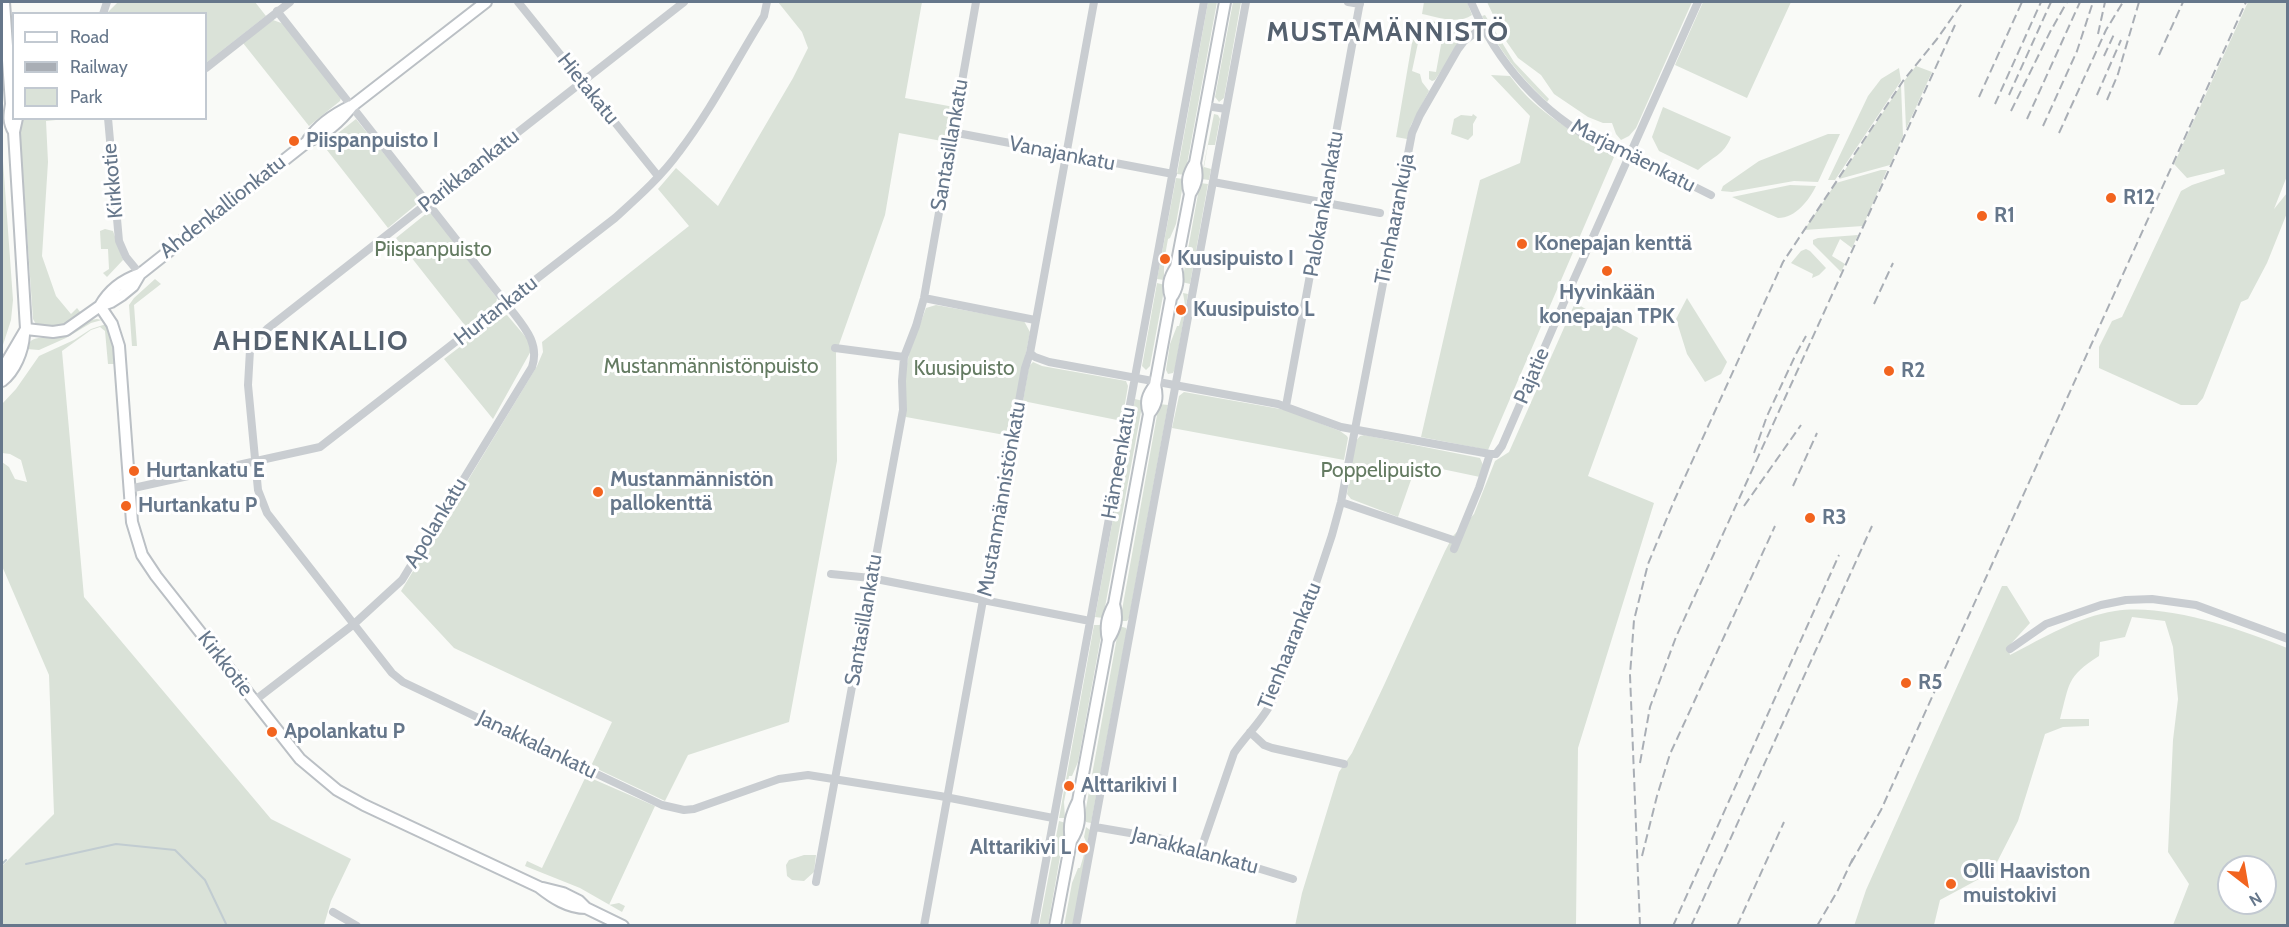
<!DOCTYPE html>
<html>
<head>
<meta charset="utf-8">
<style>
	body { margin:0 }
	#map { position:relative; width:2289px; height:927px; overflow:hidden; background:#f9faf7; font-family:Cabin,sans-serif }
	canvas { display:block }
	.frame { position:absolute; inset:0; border:3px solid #66778b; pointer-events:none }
	.legend { position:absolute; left:12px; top:12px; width:195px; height:108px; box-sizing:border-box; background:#fff; border:2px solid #c2c9d1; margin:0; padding:8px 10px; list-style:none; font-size:18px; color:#66778b }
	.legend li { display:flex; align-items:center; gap:12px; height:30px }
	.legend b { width:30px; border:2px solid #c2c9d1 }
	.north { position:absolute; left:2217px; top:855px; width:60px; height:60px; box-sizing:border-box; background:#fff; border:2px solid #c2c9d1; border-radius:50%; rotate:149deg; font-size:16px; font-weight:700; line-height:24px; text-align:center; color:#66778b }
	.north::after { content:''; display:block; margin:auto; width:21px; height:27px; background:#f2641f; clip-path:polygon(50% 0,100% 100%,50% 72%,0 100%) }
</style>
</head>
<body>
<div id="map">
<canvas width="2289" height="927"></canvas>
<div class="frame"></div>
<ul class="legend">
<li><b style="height:8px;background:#fff"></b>Road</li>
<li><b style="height:8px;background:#a9aeb5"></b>Railway</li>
<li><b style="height:16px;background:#dae2d8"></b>Park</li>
</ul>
<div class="north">N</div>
</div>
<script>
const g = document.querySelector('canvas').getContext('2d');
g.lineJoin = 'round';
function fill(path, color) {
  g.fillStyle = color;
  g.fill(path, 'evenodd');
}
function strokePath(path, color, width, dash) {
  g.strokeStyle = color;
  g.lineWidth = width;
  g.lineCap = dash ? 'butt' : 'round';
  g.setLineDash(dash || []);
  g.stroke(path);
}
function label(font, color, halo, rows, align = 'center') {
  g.font = font + ' Cabin,sans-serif';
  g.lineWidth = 6;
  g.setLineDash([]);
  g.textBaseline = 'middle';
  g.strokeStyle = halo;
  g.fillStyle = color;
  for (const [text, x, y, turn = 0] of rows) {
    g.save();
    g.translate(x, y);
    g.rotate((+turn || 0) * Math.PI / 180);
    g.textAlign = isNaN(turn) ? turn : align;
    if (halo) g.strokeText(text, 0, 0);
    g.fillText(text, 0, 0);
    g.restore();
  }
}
const green = new Path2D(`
	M118,2H255L266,16L206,63V14L107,13Z
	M778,2H922L905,98L954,107L947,142L899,133L885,215L836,353L837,461L789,722L688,755L665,801L591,766L612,722L454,648L401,591L537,366L543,352L542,342L689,226L658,189L676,168L718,206L793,78L808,48L802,32Z
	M1208,2H1217L1185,175L1177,174Z
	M1233,2H1241L1224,98L1219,102L1215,97Z
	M1424,2H1467L1472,15C1458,25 1438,17 1422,14Z
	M1487,2H1692L1636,128L1629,136L1621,140L1616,134L1612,123H1603L1588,117L1554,94L1541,75L1518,58L1504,38Z
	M1703,2H1791L1747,98L1675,65Z
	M2248,2H2287V176L2274,209L2287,193V213L2267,263L2248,299L2241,302L2203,398L2197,405H2181L2099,368V347L2112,321L2122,317L2181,191L2192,185L2225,174L2224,169L2187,178L2174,164Z
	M1485,15L1514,62L1549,99L1547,102C1520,77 1498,49 1482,16Z
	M1416,19L1464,26L1465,35L1435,80L1432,81L1429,79V71L1436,72L1443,34L1421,29L1412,71L1420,74L1422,82L1429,91L1411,125L1407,139L1396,137Z
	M273,20L284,24L341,98L340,101L309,126L243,43Z
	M1916,66L1932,72L1906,129L1904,81Z
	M1899,68L1901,81L1835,180H1828L1868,96L1881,79Z
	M1491,75L1510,76C1540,117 1574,130 1614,157L1488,450L1421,437L1480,180L1520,163L1530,116Z
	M1901,85L1903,136L1890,165L1839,179Z
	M1663,107L1731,137C1724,155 1712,157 1698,170L1659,151L1652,137Z
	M1214,114L1218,115L1220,119L1215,145H1208L1204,167L1211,169L1209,180L1201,179Z
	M1473,114L1477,117L1473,124V135L1468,140L1451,134L1454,119L1461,115L1472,116Z
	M19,119H66L46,121L48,162L42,256L56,296L71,314L77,308L81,313C63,327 59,328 37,326L33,319Z
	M356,119L419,197L417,204L388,228L323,145Z
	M1828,134H1840L1818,182L1794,181L1732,192L1721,191L1723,186L1759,161Z
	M2,147L13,300L11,320L2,348Z
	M1881,170H1887L1863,226L1804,230L1836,183Z
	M1176,178L1184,179L1176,224L1170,238L1168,239L1164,261V280L1157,279Z
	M1200,183L1208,184L1190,284L1182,282Z
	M1790,185L1816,186C1809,200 1796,218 1778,218L1732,197Z
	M427,213L432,214L497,298L496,305L467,328L396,238Z
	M105,229L113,231L123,260L107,277L103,273L109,269L108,249H101L100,231Z
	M1858,235L1852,248L1840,239L1832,256L1845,264L1841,272L1813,244V240L1818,238Z
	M1806,249L1810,251L1826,268L1819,275L1812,278L1813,274L1791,263L1801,251Z
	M155,279L161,284L134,305L137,346H132L129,305L134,298Z
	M1157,283L1165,285L1150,366L1146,370L1142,366Z
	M1183,293L1188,294L1175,369L1173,373L1168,374L1166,370L1170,344L1177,326H1179L1185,305Z
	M1687,298L1727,362L1721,374L1705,382L1687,354L1676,319Z
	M1575,303L1638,338L1588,476L1654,503L1578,748L1576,925L1295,926L1302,893L1339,772L1352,753L1385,683L1445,551L1453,536L1474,514L1495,461L1509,452Z
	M936,305L1024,321L1030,332L1010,436L906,417V368L909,354L926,308Z
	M507,315L530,342L532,349L493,419L444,359L499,317Z
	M97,319L102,320L91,323L66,338L39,350L27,349C29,332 51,340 63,336C75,332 85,320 97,319Z
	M106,324L114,346L115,364H108L105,331L100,327L91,330L62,351L84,597L271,819L351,859L331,901L324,925H2V866L54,814L49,675L2,566V462L9,467L15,479L27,482L21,460L10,454L2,453V404L16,389L39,356L74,340L91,329Z
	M1033,362L1042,366L1126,381L1128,386L1122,421L1023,401L1029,366Z
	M1184,392L1286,410L1340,431L1347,436L1348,438L1344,460L1172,428L1179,396Z
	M1135,399L1143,401L1103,618L1095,617Z
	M1159,404L1168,405L1129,618L1127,621H1120Z
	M1364,435L1480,458L1483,465L1480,477L1418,464L1412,477L1398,517L1351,499L1347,494L1355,442L1360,436Z
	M2002,586H2007L2030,623L2008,647L2010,655C2043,638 2077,617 2115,611C2166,603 2240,629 2287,648V925H2173L2189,884L2168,852L2173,740L2178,699L2173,647L2165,621L2132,617L2125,637L2100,642L2099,656C2066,677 2070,683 2060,719H2089V726L2063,727L2045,734L2018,821L1992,872L1940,900L1934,925L1854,926L1866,890ZM2229,867H2265V903H2229Z
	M1094,625H1103L1078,762L1072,776H1069L1064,802L1065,818H1059Z
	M1119,626L1126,628L1127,630L1091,823L1086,822L1084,819Z
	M586,776L655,806L609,905L619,903L625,906L622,912L580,888L525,866L527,861L542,868Z
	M1059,821L1066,823L1048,925L1039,926Z
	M1086,827L1090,830L1073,925L1064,926L1072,883L1078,868H1080L1087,844L1084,837Z
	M804,855H816L814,872L804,881L792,880L787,876L786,865L789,860Z`);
const stream = new Path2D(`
	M2,864L6,860
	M26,864L116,844L175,850L205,880L227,926`);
const street = new Path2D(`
	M518,2L658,176
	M684,2L267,329L254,342L250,350L248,385L258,490L267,513L392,673L403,682L662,805L684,810L694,809L779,779L808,775L940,796L1053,818
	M1348,2L1360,4
	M1471,2C1497,63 1541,113 1601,144C1614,151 1625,158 1639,159L1711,195
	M103,14L107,2
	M206,68L290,2
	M1206,106L1226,109
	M108,118L119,241L126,257L140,274
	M952,132L1173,174
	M1213,182L1380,213
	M924,298L1035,320
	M835,348L904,357
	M1030,353L1035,357L1049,362L1278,404L1341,427L1490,454H1496L1502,446L1571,286L1698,2
	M1286,406L1360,2
	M129,489L320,447L615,218C637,198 661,177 679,152C711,110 736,61 764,16L767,2
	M1341,502L1456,541
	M1454,549L1479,488L1490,454
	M831,574L871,578L1090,621
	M2010,649L2046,624L2101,605L2126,600L2152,599L2196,605L2288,639
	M254,701L354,624L402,580L532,367C541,341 520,323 506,303L277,11
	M1250,732L1264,745L1272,748L1344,764
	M1095,827L1159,838L1293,879
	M1200,852L1234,753C1247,734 1264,719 1274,698L1302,625L1332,535L1341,502L1412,133L1420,115L1458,49L1464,41L1482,28
	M816,882L903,410L902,381L904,357L916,326L924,298L976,2
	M333,912L357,926
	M924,926L1025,368L1030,353L1094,2
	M1034,926L1204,2
	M1076,926L1246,2`);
const secondary = new Path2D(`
	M4,2L11,104C9,116 8,122 14,132
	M308,140C319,124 334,114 351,106
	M1190,194C1186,181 1188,174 1195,163L1225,2
	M1171,298C1167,285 1169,278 1176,267
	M100,306L112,324L119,346L132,522L142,555L156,576L300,759L337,790L364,805L539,887C553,898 568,908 586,908
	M100,306C109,290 122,280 140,274L307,142C326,133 339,123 352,106L486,2
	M26,329L53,332L66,330L100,306L111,302L122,295L133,286L140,274
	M2,370L26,329L14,132L17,118
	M2,381C15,371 23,351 24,335
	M1149,414C1145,402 1147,395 1155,385
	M1108,640C1105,626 1107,617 1114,604L1149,414C1157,404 1158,397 1155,385L1171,298C1178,288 1179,280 1176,267L1190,194C1197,183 1198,176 1195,163
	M1071,841C1080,827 1080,818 1078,802
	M543,888L563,893L579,901L586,908L623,926
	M1055,926L1071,841C1068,825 1071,815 1078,801L1108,640C1116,628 1118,618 1114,604`);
const rail = new Path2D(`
	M2098,34L2105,2
	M2159,55L2183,2
	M2104,56L2115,32
	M2009,95L2051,2
	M2097,95L2121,40
	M1979,97L2022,2
	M2107,100L2118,74L2139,2
	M1995,104L2041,2
	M2011,111L2050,32L2067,2
	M2027,119L2080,2
	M2043,126L2077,51L2093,2
	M2059,133L2106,30L2123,2
	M1874,304L1893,263
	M1754,453L1767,416L1796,354L1806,336
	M1793,486L1817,433
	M1744,506L1801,425
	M1640,763L1650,707L1676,637L1955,25
	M1642,856L1657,796L1670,754L1775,526
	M1851,863L1881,810L2246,2
	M1640,926L1630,675L1634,620L1648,564L1674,501L1783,262L1903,81L1937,39L1963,2
	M1673,926L1839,555
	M1691,926L1872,526
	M1737,926L1784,822
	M1817,926L1838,890L1854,856`);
const markers = [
	[294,141,6,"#f2641f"],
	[2111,198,6,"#f2641f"],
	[1982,216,6,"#f2641f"],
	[1522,244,6,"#f2641f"],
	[1165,259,6,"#f2641f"],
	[1607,271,6,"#f2641f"],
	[1181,310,6,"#f2641f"],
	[1889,371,6,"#f2641f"],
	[134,471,6,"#f2641f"],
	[598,492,6,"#f2641f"],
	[126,506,6,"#f2641f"],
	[1810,518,6,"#f2641f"],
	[1906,683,6,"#f2641f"],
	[272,732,6,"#f2641f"],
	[1069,786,6,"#f2641f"],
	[1083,848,6,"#f2641f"],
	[1951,884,6,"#f2641f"]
];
const streetNames = [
	["Hietakatu",588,89,51],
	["Santasillankatu",950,145,-80],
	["Vanajankatu",1062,154,11],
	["Marjamäenkatu",1633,156,27],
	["Parikkaankatu",469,171,-38],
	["Kirkkotie",113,181,-95],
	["Palokankaankatu",1324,204,-80],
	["Ahdenkallionkatu",223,207,-38],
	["Tienhaarankuja",1395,219,-79],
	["Hurtankatu",496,311,-38],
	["Pajatie",1532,376,-67],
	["Hämeenkatu",1119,463,-80],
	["Mustanmännistönkatu",1002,499,-80],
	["Apolankatu",436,523,-59],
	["Santasillankatu",864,620,-80],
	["Tienhaarankatu",1290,646,-68],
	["Kirkkotie",225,664,52],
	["Janakkalankatu",537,745,26],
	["Janakkalankatu",1195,851,15]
];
const poiNames = [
	["Piispanpuisto I",306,141],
	["R12",2123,198],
	["R1",1994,216],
	["Konepajan kenttä",1534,244],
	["Kuusipuisto I",1177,259],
	["Hyvinkään",1607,293,"center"],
	["konepajan TPK",1607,317,"center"],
	["Kuusipuisto L",1193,310],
	["R2",1901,371],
	["Hurtankatu E",146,471],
	["Mustanmännistön",610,480],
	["pallokenttä",610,504],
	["Hurtankatu P",138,506],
	["R3",1822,518],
	["R5",1918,683],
	["Apolankatu P",284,732],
	["Alttarikivi I",1081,786],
	["Alttarikivi L",1071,848,"right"],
	["Olli Haaviston",1963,872],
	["muistokivi",1963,896]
];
const parkNames = [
	["Piispanpuisto",433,250],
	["Mustanmännistönpuisto",711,367],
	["Kuusipuisto",964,369],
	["Poppelipuisto",1381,471]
];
const districtNames = [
	["MUSTAMÄNNISTÖ",1388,33],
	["AHDENKALLIO",311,342]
];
fill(green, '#dae2d8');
strokePath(stream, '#c1ccd1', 2);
strokePath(secondary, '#bbc0c5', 14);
strokePath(street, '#c9cdd1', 8);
strokePath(secondary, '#fff', 10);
strokePath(rail, '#a9aeb5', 2, [9, 4.5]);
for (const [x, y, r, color] of markers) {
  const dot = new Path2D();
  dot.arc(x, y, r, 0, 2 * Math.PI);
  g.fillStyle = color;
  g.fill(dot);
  strokePath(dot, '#fff', 2);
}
label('21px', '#66778b', '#fff', streetNames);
label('bold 21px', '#66778b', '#fff', poiNames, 'left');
label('21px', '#647b62', '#fff', parkNames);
g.letterSpacing = '1.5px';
label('bold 27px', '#55616f', '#fff', districtNames);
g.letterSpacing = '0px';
</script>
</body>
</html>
